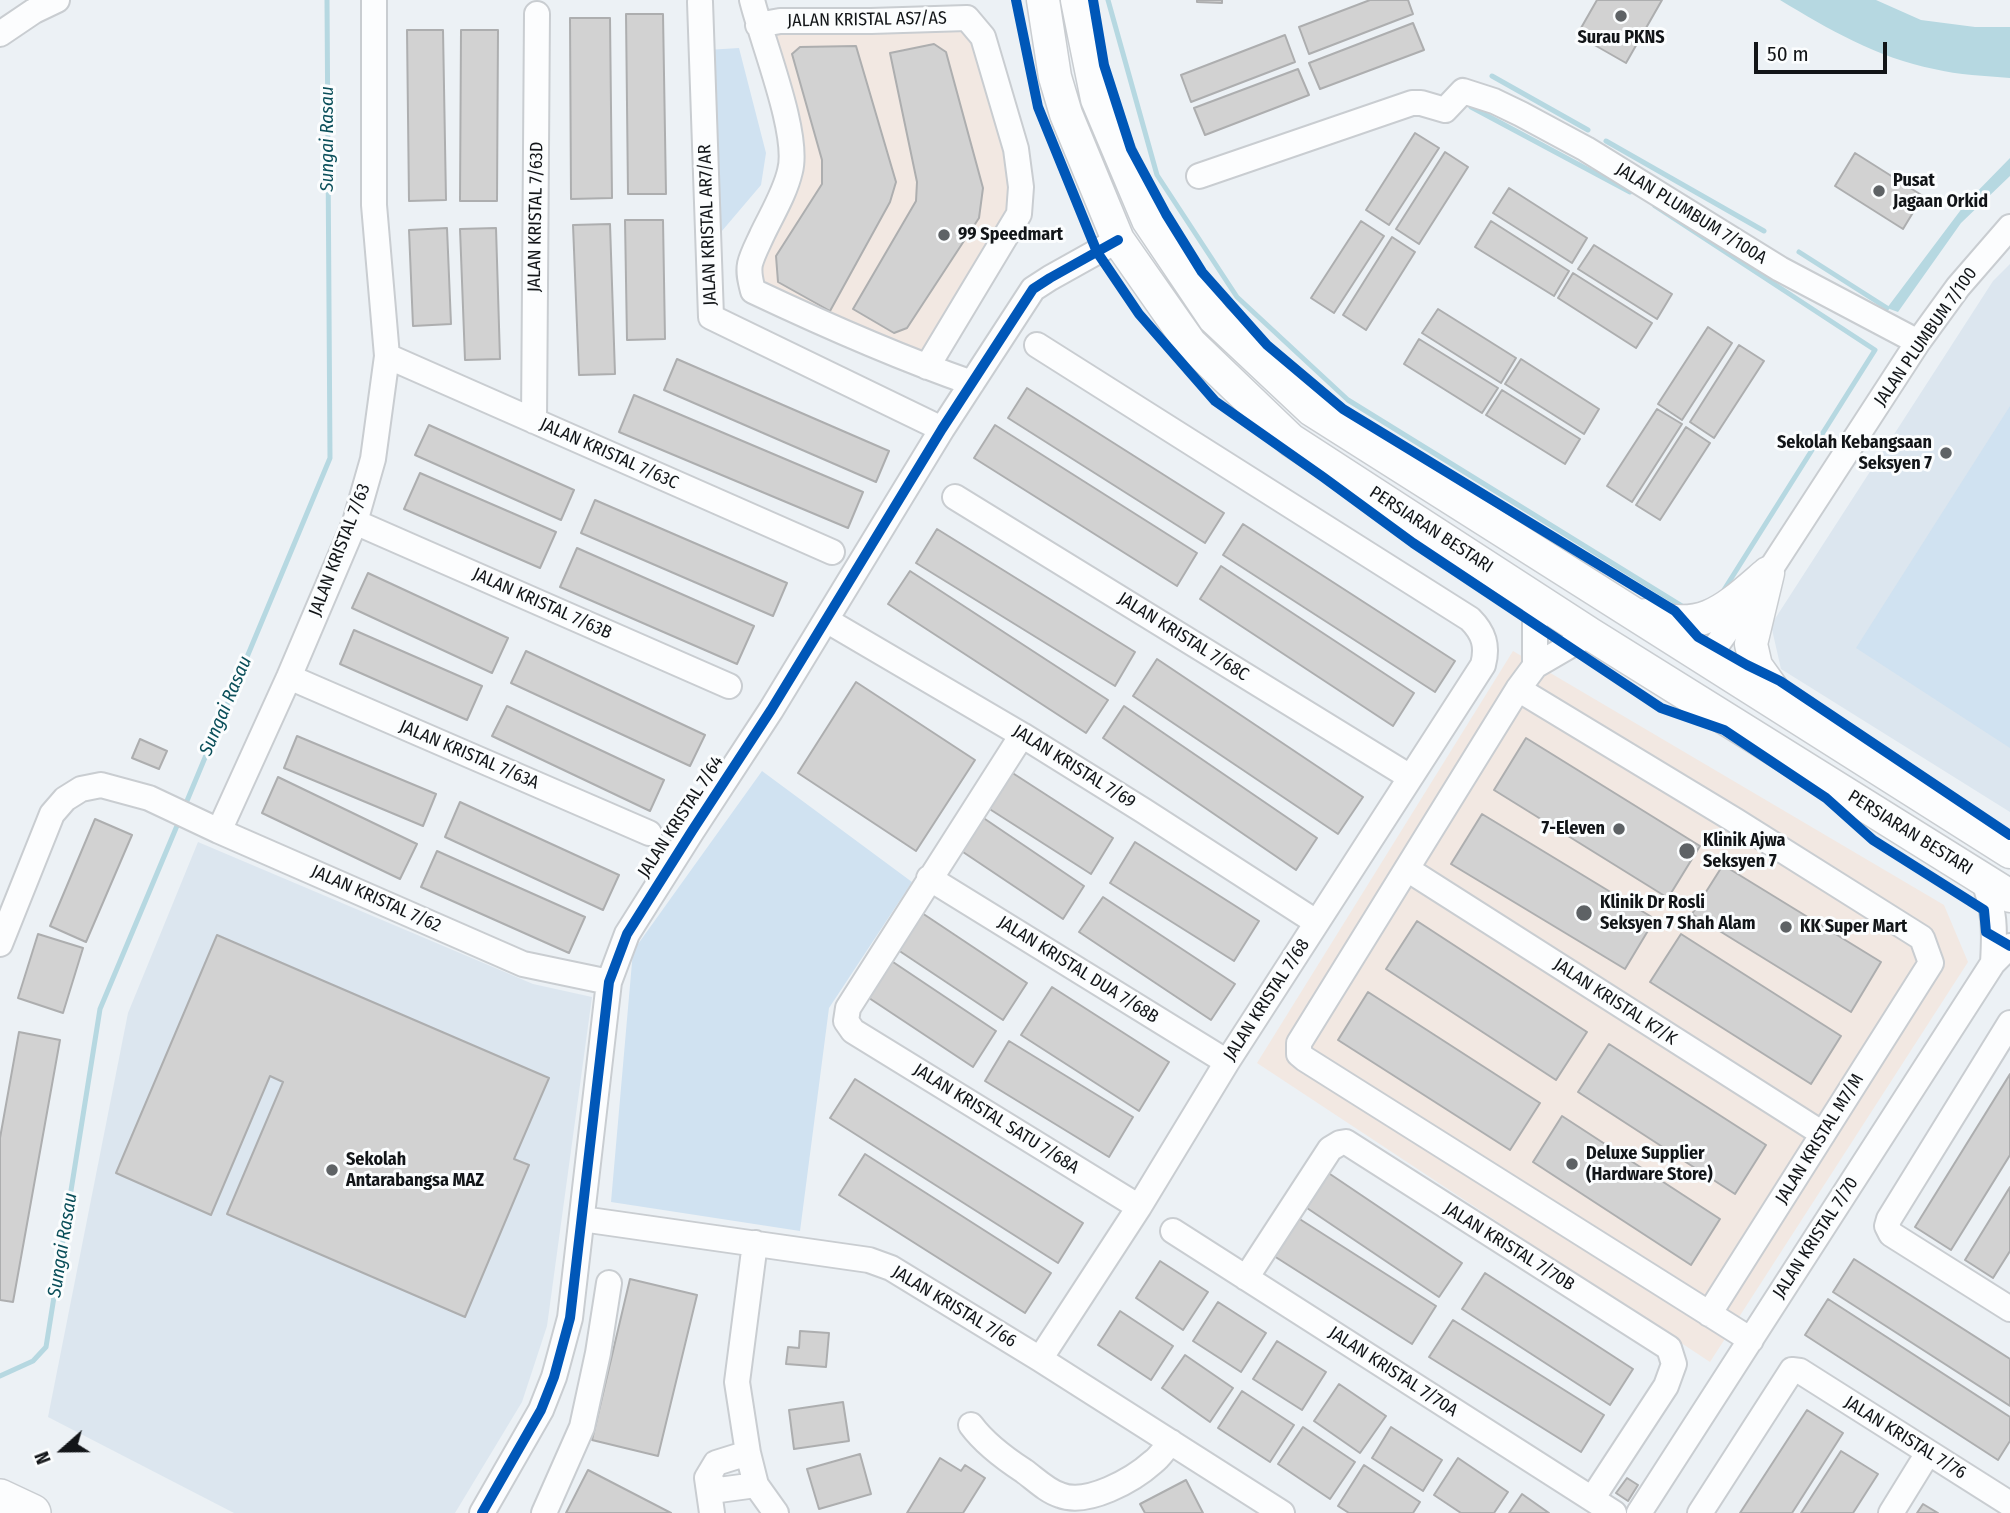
<!DOCTYPE html>
<html>
<head>
<meta charset="utf-8">
<style>
	body { margin:0 }
	#map { position:relative; width:2010px; height:1513px; overflow:hidden; background:#ecf1f5; font-family:"Fira Sans Condensed",sans-serif }
	canvas { display:block }
	.north { position:absolute; left:28px; top:1415px; width:70px; height:70px; -webkit-text-stroke:5px #fbfdfe; paint-order:stroke; rotate:249deg; font-size:19px; font-weight:700; line-height:28px; text-align:center; color:#121518 }
	.north::after { content:''; display:block; margin:auto; width:24px; height:32px; background:#121518; clip-path:polygon(50% 0,100% 100%,50% 72%,0 100%) }
	.scale { position:absolute; left:1754px; top:42px; width:133px; height:32px; box-sizing:border-box; border:4px solid #121518; border-top:0; padding-left:9px; font-size:21px; line-height:24px; white-space:nowrap; color:#121518; -webkit-text-stroke:5px #fbfdfe; paint-order:stroke }
</style>
</head>
<body>
<div id="map">
<canvas width="2010" height="1513"></canvas>
<div class="north">N</div>
<div class="scale">50 m</div>
</div>
<script>
const g = document.querySelector('canvas').getContext('2d');
g.lineJoin = 'round';
function fill(path, color) {
  g.fillStyle = color;
  g.fill(path, 'evenodd');
}
function strokePath(path, color, width, dash) {
  g.strokeStyle = color;
  g.lineWidth = width;
  g.lineCap = dash ? 'butt' : 'round';
  g.setLineDash(dash || []);
  g.stroke(path);
}
function label(font, color, halo, rows, align = 'center') {
  g.font = font + ' "Fira Sans Condensed",sans-serif';
  g.lineWidth = 6;
  g.setLineDash([]);
  g.textBaseline = 'middle';
  g.strokeStyle = halo;
  g.fillStyle = color;
  for (const [text, x, y, turn = 0] of rows) {
    g.save();
    g.translate(x, y);
    g.rotate((+turn || 0) * Math.PI / 180);
    g.textAlign = isNaN(turn) ? turn : align;
    if (halo) g.strokeText(text, 0, 0);
    g.fillText(text, 0, 0);
    g.restore();
  }
}
const commercial = new Path2D(`
	M964,24L976,39L1009,147L1013,211L923,360L760,286L757,265L798,171L767,31Z
	M1513,651L1944,905L1968,962L1710,1362L1257,1063Z`);
const built = new Path2D(`
	M2010,264V812L1781,669L1771,625L1993,281Z
	M198,842L533,984L592,997L547,1326L522,1402L455,1513H234L48,1417L128,1013Z`);
const green = new Path2D(`
	M739,48L766,153L761,185L716,238L707,50Z
	M2010,406V748L1856,648Z
	M762,771L912,882L829,1008L800,1231L611,1202L633,951Z`);
const water = new Path2D(`
	M1780,0H1876L1921,20L1975,27H2010V78C1985,76 1959,75 1934,69C1878,58 1828,29 1780,0Z
	M2010,158V176L1961,223L1898,312L1887,308L1966,203Z`);
const stream = new Path2D(`
	M1108,0L1157,175L1237,297L1348,400L1685,608
	M1492,76L1588,130
	M1471,107L1630,192
	M1606,141L1764,231
	M1655,206L1875,350L1722,593
	M1799,252L1887,308
	M184,808L330,458L327,0
	M0,1376L33,1361L46,1347L100,1009L179,821`);
const building = new Path2D(`
	M1197,0H1222V3L1197,2Z
	M1370,0H1408L1413,14L1309,54L1299,27Z
	M1597,0H1662L1626,63L1577,35Z
	M626,14H663L666,194H628Z
	M570,18H610L612,198L571,199Z
	M1413,23L1424,50L1320,89L1309,63Z
	M407,30H443L446,200L409,201Z
	M461,30H498L497,201H460Z
	M1285,35L1295,62L1191,102L1181,75Z
	M934,44L946,52L983,188L979,218L907,328L894,333L853,309L916,201L917,182L890,53Z
	M856,46L896,182L890,202L830,311L778,282L776,256L822,184V160L792,54L800,47Z
	M1298,69L1309,95L1205,135L1194,108Z
	M1415,133L1439,148L1389,225L1366,210Z
	M1445,152L1468,167L1419,244L1396,229Z
	M1855,153L1923,196L1903,229L1835,186Z
	M1509,188L1587,238L1572,263L1493,213Z
	M625,220H663L665,339L627,340Z
	M1361,221L1384,236L1334,313L1311,298Z
	M1491,221L1569,271L1554,296L1475,247Z
	M610,224L615,374L579,375L573,225Z
	M447,228L451,324L413,326L409,230Z
	M496,228L500,359L465,360L460,229Z
	M1392,237L1415,252L1366,330L1343,315Z
	M1594,245L1672,294L1657,319L1578,269Z
	M1573,273L1652,323L1636,348L1558,298Z
	M1438,309L1516,358L1501,383L1422,333Z
	M1708,327L1732,343L1682,420L1658,404Z
	M1419,339L1498,388L1482,413L1404,364Z
	M1739,345L1764,361L1714,438L1690,422Z
	M677,359L889,451L876,482L664,390Z
	M1521,359L1599,409L1584,434L1505,384Z
	M1027,388L1224,513L1205,543L1008,418Z
	M1502,390L1580,439L1565,464L1486,415Z
	M634,395L863,492L848,528L619,432Z
	M1657,409L1682,424L1632,502L1607,486Z
	M429,425L574,490L561,520L415,455Z
	M995,425L1197,553L1177,586L974,458Z
	M1686,427L1710,443L1660,520L1636,505Z
	M420,473L556,532L540,568L404,509Z
	M595,500L787,583L773,616L581,533Z
	M1243,524L1455,661L1435,692L1223,555Z
	M937,529L1135,652L1115,686L916,563Z
	M577,548L754,626L737,664L560,587Z
	M1221,566L1414,693L1393,726L1200,599Z
	M910,571L1108,700L1086,733L888,604Z
	M368,573L508,638L492,673L352,608Z
	M354,630L482,686L467,720L340,664Z
	M526,651L705,735L690,766L511,683Z
	M1157,659L1363,797L1338,834L1133,696Z
	M856,682L975,760L916,851L798,773Z
	M507,706L664,780L650,811L492,736Z
	M1124,706L1317,838L1296,870L1103,738Z
	M297,736L436,794L423,826L284,768Z
	M1526,738L1700,846L1668,898L1494,790Z
	M140,739L167,751L159,769L132,758Z
	M1011,772L1113,838L1091,874L988,808Z
	M278,777L417,844L400,879L262,813Z
	M460,802L619,875L603,910L445,837Z
	M1482,814L1655,919L1625,969L1451,864Z
	M982,817L1084,886L1063,919L960,850Z
	M95,819L132,835L86,942L50,926Z
	M1135,842L1259,921L1234,961L1110,883Z
	M437,851L585,917L569,953L421,887Z
	M1723,865L1881,962L1851,1012L1692,914Z
	M1103,897L1235,984L1211,1020L1079,932Z
	M919,911L1027,983L1003,1020L895,948Z
	M1417,921L1587,1032L1556,1080L1386,969Z
	M38,934L83,948L63,1013L18,998Z
	M1681,934L1841,1036L1811,1084L1650,982Z
	M217,935L549,1078L514,1159L529,1165L465,1317L227,1214L283,1082L270,1076L211,1215L116,1173Z
	M890,960L996,1031L973,1067L866,996Z
	M1052,987L1169,1062L1139,1111L1021,1035Z
	M1368,992L1540,1103L1510,1150L1338,1040Z
	M19,1032L60,1040L13,1302L0,1300V1138Z
	M1009,1041L1133,1117L1109,1157L985,1081Z
	M1609,1044L1766,1145L1735,1194L1578,1092Z
	M2010,1074V1155L1951,1250L1915,1227Z
	M855,1079L1083,1223L1058,1263L830,1118Z
	M1562,1116L1720,1219L1691,1265L1533,1162Z
	M865,1154L1051,1273L1025,1313L839,1195Z
	M1327,1172L1462,1263L1439,1297L1304,1206Z
	M2010,1187V1251L1993,1278L1965,1260Z
	M1298,1218L1436,1306L1412,1344L1274,1256Z
	M1854,1259L2010,1359V1406L1833,1292Z
	M1160,1261L1208,1292L1183,1330L1136,1298Z
	M1485,1273L1633,1369L1610,1405L1462,1309Z
	M630,1279L697,1295L658,1456L592,1440Z
	M1828,1299L2010,1417V1441L1998,1460L1805,1335Z
	M1218,1302L1266,1333L1241,1372L1193,1341Z
	M1120,1311L1173,1346L1151,1380L1098,1345Z
	M1453,1320L1604,1415L1581,1452L1429,1357Z
	M800,1331L829,1333L826,1367L786,1364L788,1347L799,1348Z
	M1277,1341L1326,1372L1302,1410L1253,1379Z
	M1185,1355L1233,1388L1210,1422L1162,1388Z
	M1339,1384L1386,1416L1360,1453L1314,1421Z
	M1242,1391L1294,1425L1270,1462L1218,1428Z
	M843,1402L849,1441L794,1449L789,1410Z
	M1807,1410L1843,1433L1792,1513H1740Z
	M1303,1427L1355,1462L1330,1499L1278,1464Z
	M1391,1427L1442,1460L1423,1491L1372,1458Z
	M1841,1451L1878,1474L1853,1513H1801Z
	M860,1454L871,1494L819,1509L807,1469Z
	M940,1458L961,1471L965,1465L985,1478L963,1513H907Z
	M1458,1458L1508,1492L1494,1513H1461L1434,1495Z
	M1364,1465L1420,1502L1413,1513H1349L1338,1506Z
	M588,1470L671,1513H566Z
	M1627,1478L1638,1485L1628,1501L1616,1493Z
	M1186,1480L1203,1513H1145L1140,1504Z
	M1522,1494L1549,1513H1509Z
	M1923,1504L1938,1513H1917Z`);
const minor = new Path2D(`
	M752,0C762,41 800,134 790,171C785,193 772,214 762,235C758,244 752,255 750,264C748,274 751,282 753,291C825,325 897,357 972,383
	M700,2L711,317L942,429
	M758,25L780,21H871L967,18L983,37L1016,149L1021,187L1019,214L927,367
	M0,34L34,11L57,0
	M1199,176L1412,103H1421L1445,110L1463,91L1494,101L1521,114L1586,149L1780,269L1918,342
	M1037,345L1470,619C1484,633 1488,646 1483,665L1227,1062L1139,1207L1040,1359
	M387,356L832,552
	M534,421L537,14
	M955,497L1410,777
	M355,522L729,686
	M826,620L1022,735L1144,811L1316,922
	M1590,634L1535,666L1518,689L1299,1043V1054L1305,1059L1751,1340
	M1706,660L1768,573L1918,342L1958,287L2010,227
	M1535,666V598
	M289,677L649,833
	M1518,689L1736,821L1922,938L1931,963L1709,1314
	M1022,735L848,1008L846,1021L853,1031L1139,1207
	M219,831L289,677L355,522L373,459L387,356L374,205V0
	M1407,869L1823,1134
	M929,878L1227,1062
	M1983,879C1995,911 1995,929 1993,963
	M0,944L52,814L65,799L81,789L101,785L149,798L219,831L523,964L609,982
	M2010,1023L1889,1219L1887,1226L1891,1234L2010,1309
	M582,1219L869,1260L891,1268L1040,1359L1282,1513
	M1173,1231L1614,1513
	M755,1243L737,1382L748,1453L756,1485L776,1513
	M1246,1278L1330,1149L1340,1143L1346,1142L1669,1348L1674,1364L1666,1386L1592,1499
	M971,1425C985,1444 1004,1458 1024,1471C1035,1479 1047,1491 1060,1495C1087,1506 1133,1480 1153,1462C1160,1457 1165,1448 1171,1442
	M707,1478L719,1490L756,1485
	M482,1513L541,1410L554,1377L570,1318L609,982L627,934L692,831L771,710L942,429L1033,289L1050,278L1118,240
	M544,1513L582,1427L598,1353L609,1283
	M712,1513L707,1478L716,1463L748,1453
	M1639,1513L1993,963L2010,946
	M1700,1513L1792,1370L1800,1371L2010,1504
	M1891,1513L1928,1453`);
const major = new Path2D(`
	M1043,0L1055,77L1066,114L1118,240L1190,343L1291,440L1590,634L2010,896
	M1077,0L1097,99L1148,220L1214,318L1312,410L2010,852
	M1768,573L1751,644L1756,666L1779,698
	M1646,615C1703,634 1726,609 1768,573`);
const highway = new Path2D(`
	M0,1498L32,1513`);
const cycleway = new Path2D(`
	M1016,0L1038,107L1097,252L1139,314L1215,401L1323,477L1413,543L1661,708L1724,730L1826,798L1873,840L1984,910L1986,932L2010,946
	M1093,0L1104,65L1131,149L1166,214L1202,272L1267,345L1343,409L1675,611L1698,637L1747,665L1780,681L2010,835
	M482,1513L541,1410L554,1377L570,1318L609,982L627,934L692,831L771,710L942,429L1033,289L1050,278L1118,240`);
const markers = [
	[1621,16,7,"#5e6265"],
	[1879,191,7,"#5e6265"],
	[944,235,7,"#5e6265"],
	[1946,453,7,"#5e6265"],
	[1619,829,7,"#5e6265"],
	[1687,851,9,"#5e6265"],
	[1584,913,9,"#5e6265"],
	[1786,927,7,"#5e6265"],
	[1572,1164,7,"#5e6265"],
	[332,1170,7,"#5e6265"]
];
const streetNames = [
	["JALAN KRISTAL AS7/AS",867,20,-1],
	["JALAN PLUMBUM 7/100A",1691,214,32],
	["JALAN KRISTAL 7/63D",536,217,-89],
	["JALAN KRISTAL AR7/AR",708,225,-92],
	["JALAN PLUMBUM 7/100",1926,337,-55],
	["JALAN KRISTAL 7/63C",609,454,24],
	["PERSIARAN BESTARI",1431,530,33],
	["JALAN KRISTAL 7/63",340,550,-69],
	["JALAN KRISTAL 7/63B",542,604,24],
	["JALAN KRISTAL 7/68C",1183,637,32],
	["JALAN KRISTAL 7/63A",469,755,23],
	["JALAN KRISTAL 7/69",1074,767,32],
	["JALAN KRISTAL 7/64",681,817,-57],
	["PERSIARAN BESTARI",1910,833,32],
	["JALAN KRISTAL 7/62",376,899,24],
	["JALAN KRISTAL DUA 7/68B",1078,970,32],
	["JALAN KRISTAL 7/68",1267,1000,-57],
	["JALAN KRISTAL K7/K",1615,1002,33],
	["JALAN KRISTAL SATU 7/68A",996,1119,32],
	["JALAN KRISTAL M7/M",1820,1139,-58],
	["JALAN KRISTAL 7/70",1816,1238,-57],
	["JALAN KRISTAL 7/70B",1509,1247,32],
	["JALAN KRISTAL 7/66",954,1307,31],
	["JALAN KRISTAL 7/70A",1393,1372,33],
	["JALAN KRISTAL 7/76",1905,1438,32]
];
const poiNames = [
	["Surau PKNS",1621,38,"center"],
	["Pusat",1893,181],
	["Jagaan Orkid",1893,202],
	["99 Speedmart",958,235],
	["Sekolah Kebangsaan",1932,443,"right"],
	["Seksyen 7",1932,464,"right"],
	["7-Eleven",1605,829,"right"],
	["Klinik Ajwa",1703,841],
	["Seksyen 7",1703,862],
	["Klinik Dr Rosli",1600,903],
	["Seksyen 7 Shah Alam",1600,924],
	["KK Super Mart",1800,927],
	["Deluxe Supplier",1586,1154],
	["(Hardware Store)",1586,1175],
	["Sekolah",346,1160],
	["Antarabangsa MAZ",346,1181]
];
const waterNames = [
	["Sungai Rasau",328,139,-90],
	["Sungai Rasau",226,706,-67],
	["Sungai Rasau",63,1245,-81]
];
fill(commercial, '#f2e8e2');
fill(built, '#dce6ef');
fill(green, '#d0e2f1');
fill(water, '#b6d8e1');
strokePath(stream, '#b6d8e1', 5);
fill(building, '#d2d2d2');
strokePath(building, '#adaeaf', 2);
strokePath(minor, '#c9cdd1', 28);
strokePath(major, '#c9cdd1', 35);
strokePath(highway, '#c9cdd1', 40);
strokePath(minor, '#fcfdfe', 24);
strokePath(major, '#fcfdfe', 32);
strokePath(highway, '#fcfdfe', 37);
strokePath(cycleway, '#0057b8', 10);
for (const [x, y, r, color] of markers) {
  const dot = new Path2D();
  dot.arc(x, y, r, 0, 2 * Math.PI);
  g.fillStyle = color;
  g.fill(dot);
  strokePath(dot, '#fbfdfe', 2.5);
}
label('18px', '#121518', '#fbfdfe', streetNames);
label('bold 18px', '#121518', '#fbfdfe', poiNames, 'left');
label('italic 19px', '#0b4f5a', '#fbfdfe', waterNames);
</script>
</body>
</html>
